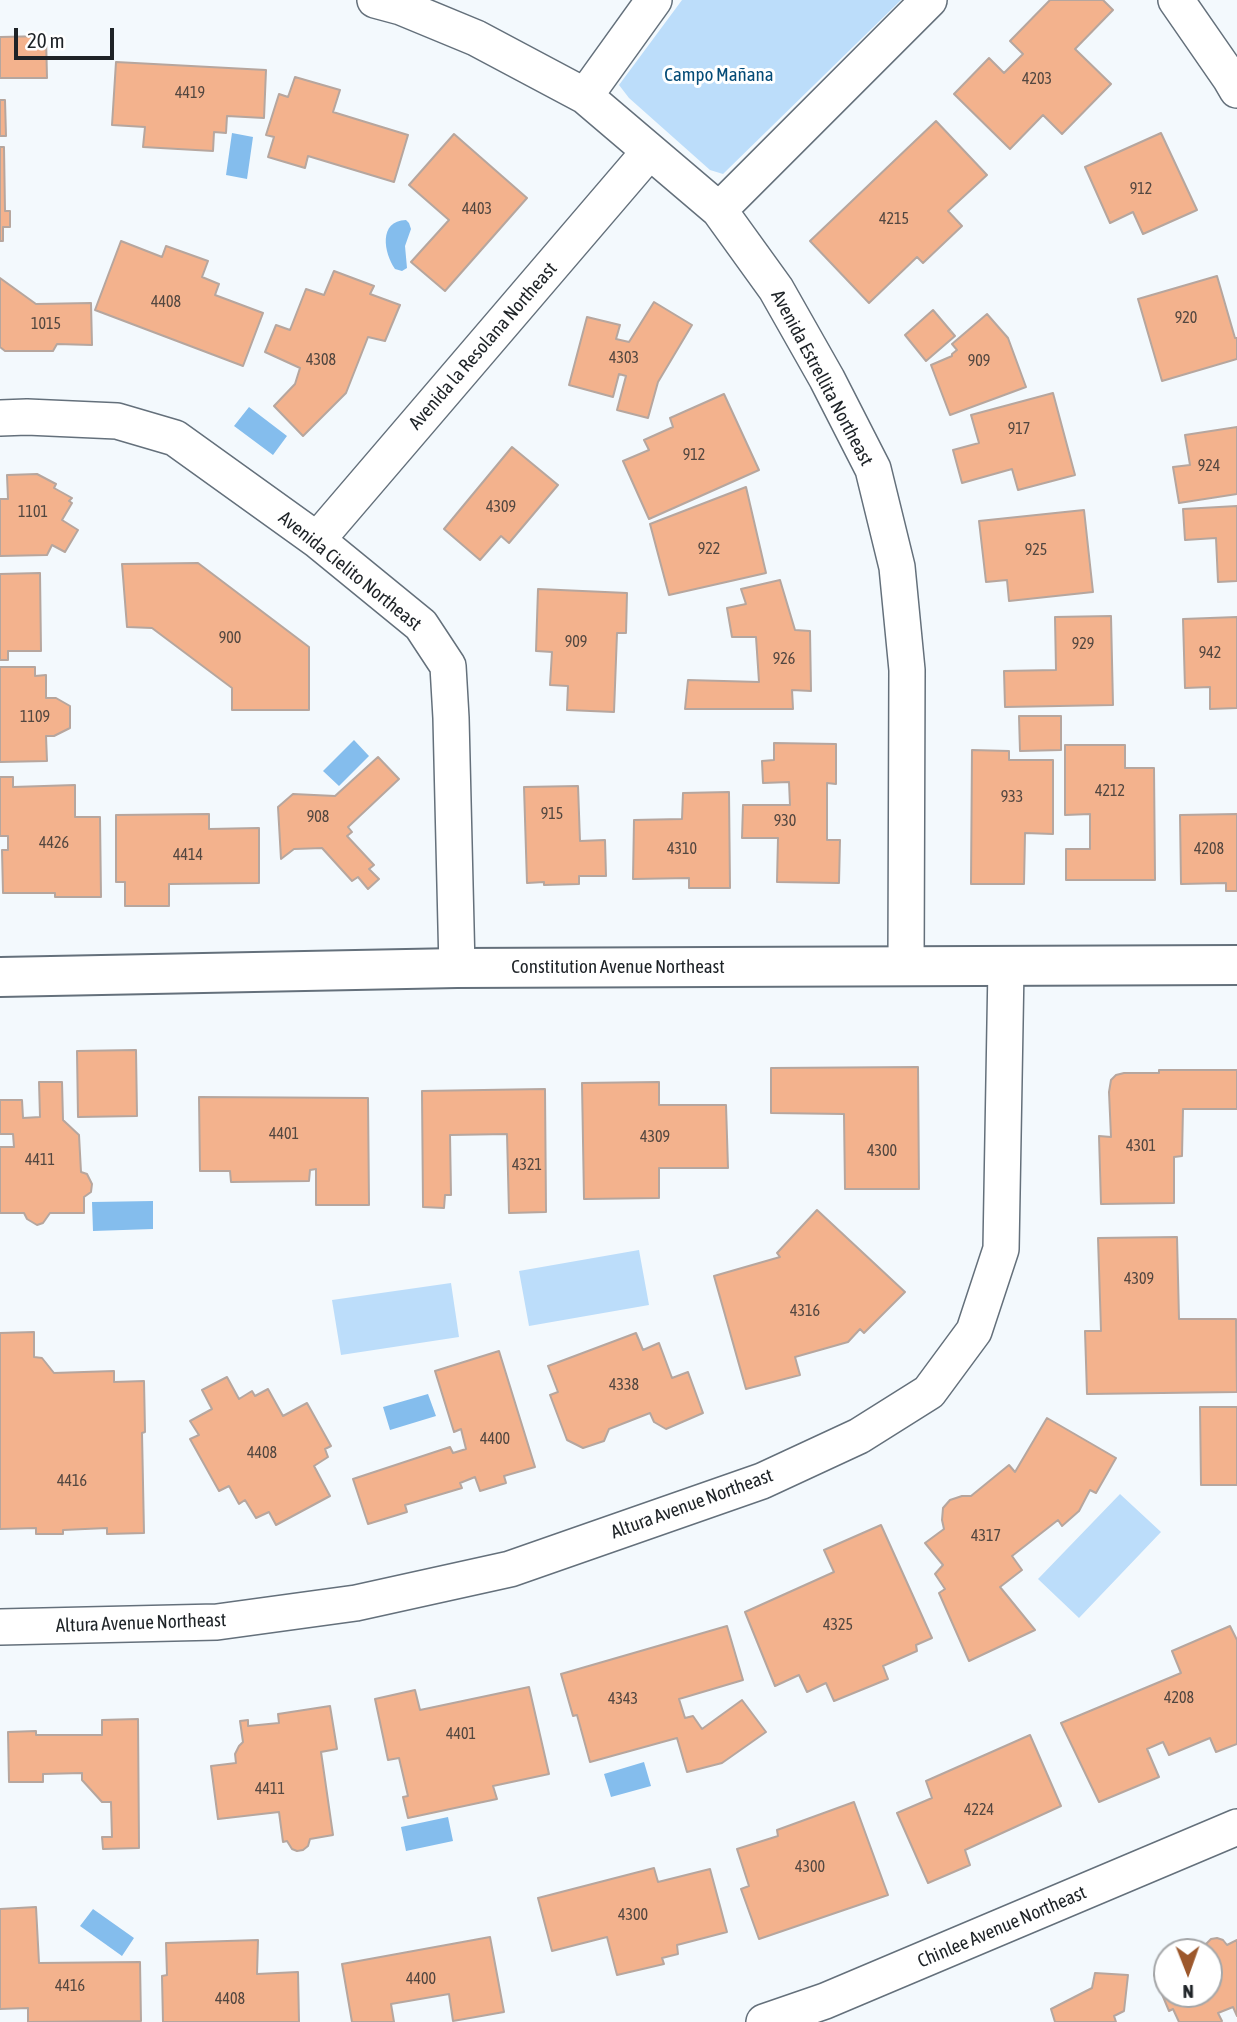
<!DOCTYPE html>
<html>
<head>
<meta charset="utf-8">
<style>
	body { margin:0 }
	#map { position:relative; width:1237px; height:2022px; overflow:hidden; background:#f3f9fd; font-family:"Asap Condensed",sans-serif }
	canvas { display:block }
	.north { position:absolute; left:1153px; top:1938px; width:70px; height:70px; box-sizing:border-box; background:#fff; border:2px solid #a5a7a9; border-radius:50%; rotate:179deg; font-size:19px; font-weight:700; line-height:28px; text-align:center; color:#1e2327 }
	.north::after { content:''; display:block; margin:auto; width:24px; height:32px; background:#9d582c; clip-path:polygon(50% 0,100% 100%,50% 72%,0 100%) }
	.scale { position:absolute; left:14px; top:28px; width:100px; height:32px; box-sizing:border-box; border:4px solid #1e2327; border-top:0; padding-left:9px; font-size:21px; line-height:24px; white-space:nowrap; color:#1e2327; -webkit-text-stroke:5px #fff; paint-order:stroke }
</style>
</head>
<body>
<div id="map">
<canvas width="1237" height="2022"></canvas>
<div class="north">N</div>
<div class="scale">20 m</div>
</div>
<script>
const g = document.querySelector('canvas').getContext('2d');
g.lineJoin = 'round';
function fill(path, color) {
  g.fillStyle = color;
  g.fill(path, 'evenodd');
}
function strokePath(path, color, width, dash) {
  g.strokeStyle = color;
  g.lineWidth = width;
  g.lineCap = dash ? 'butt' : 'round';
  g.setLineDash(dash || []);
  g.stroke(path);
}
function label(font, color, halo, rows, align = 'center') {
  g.font = font + ' "Asap Condensed",sans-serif';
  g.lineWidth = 6;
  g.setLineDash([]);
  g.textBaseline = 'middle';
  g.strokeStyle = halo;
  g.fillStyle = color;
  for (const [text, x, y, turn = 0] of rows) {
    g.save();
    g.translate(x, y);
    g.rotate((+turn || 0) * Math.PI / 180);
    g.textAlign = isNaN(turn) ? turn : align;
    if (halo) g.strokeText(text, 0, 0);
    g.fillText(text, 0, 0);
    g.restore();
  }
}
const green = new Path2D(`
	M682,0H901L723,174L710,170L629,98L619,85Z
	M639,1250L649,1305L529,1326L519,1271Z
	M451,1283L459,1337L341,1355L332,1300Z
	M1120,1494L1161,1532L1079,1618L1038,1579Z`);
const water = new Path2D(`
	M232,133L253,137L247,179L226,175Z
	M406,220L409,223L411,229L405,246L407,268L402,271L395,269C384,253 378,221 406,220Z
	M249,407L287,436L273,455L234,426Z
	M354,740L369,756L339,786L323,771Z
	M153,1201V1229L93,1231L92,1202Z
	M428,1394L436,1416L390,1430L383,1407Z
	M644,1762L651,1786L611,1797L604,1774Z
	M448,1817L453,1841L406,1851L401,1827Z
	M93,1909L134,1938L122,1956L80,1926Z`);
const building = new Path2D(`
	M1050,0H1103L1113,10L1075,49L1111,84L1062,134L1043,115L1010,149L954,94L989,58L1004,73L1023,54L1010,41Z
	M46,36L47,78H0V37Z
	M116,62L266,70L264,118L227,116L226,133L214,132L213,151L143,147L145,127L112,125Z
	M295,77L340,90L333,112L408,135L394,182L308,156L305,168L268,157L274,137L266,135L279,94L288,97Z
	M0,100H5L6,136H0Z
	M936,121L987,175L948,211L962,226L923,263L917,257L869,303L810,241Z
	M1161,133L1197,210L1143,234L1133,212L1110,223L1085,167Z
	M454,134L527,198L445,291L411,262L449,220L409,185Z
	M0,147H4L5,211H10V227H3V241H0Z
	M121,241L162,257L166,246L208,261L202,277L219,284L215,295L263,313L243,366L95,310Z
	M334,271L374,286L370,294L400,305L385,341L368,337L346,393L303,436L274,406L295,384L300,368L265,352L276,325L290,330L306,289L324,295Z
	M1217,276L1235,338H1237V359L1162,381L1138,299Z
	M0,278L36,304L91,303L92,345L57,344L53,351H5L0,347Z
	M654,302L692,325L658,382L648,418L617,410L626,376L619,374L613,397L569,385L587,317L620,325L616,339L629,342Z
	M933,310L955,336L926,361L905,335Z
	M987,314L1008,338L1026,387L950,415L931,365L952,356V354L957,350L952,344Z
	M1053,393L1075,475L1018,490L1012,469L962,483L953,450L979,443L971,415Z
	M724,394L759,470L649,519L623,461L649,450L644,440L673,427L670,418Z
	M1237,427V494L1179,503L1173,467L1190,465L1185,435Z
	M512,447L558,485L509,543L501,536L480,560L444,529Z
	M37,474L56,484L54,488L72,498L69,501L72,503L62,520L78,530L65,552L52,545L47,555L0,556V499H8L7,475Z
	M746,487L766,573L669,595L650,524Z
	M1237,506V581L1218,582L1216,538L1185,540L1183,509Z
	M1084,510L1093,592L1009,601L1007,580L986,582L979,521Z
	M198,563L309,647V710H232V688L152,628L127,627L122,564Z
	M40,573L41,651H8V660H0V574Z
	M780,580L795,630L810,631L811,691L792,690L793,709H685L688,680L759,682L756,637H732L727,608L746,604L741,589Z
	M538,589L627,593L626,633H617L614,712L567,710L568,686L550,685L552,652L536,651Z
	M1111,616L1113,705L1005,707L1004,671L1056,670L1055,617Z
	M1237,617V708L1210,709V687L1185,688L1183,619Z
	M0,667H35V676L46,675V698H56L70,706V728L54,736H46L47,761L0,762Z
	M1019,716H1061V750L1020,751Z
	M774,743L836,744V784L827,783V840H840L839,883L777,882L778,838H742L743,805H790L789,782L763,783L762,761L774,760Z
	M1065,745H1125V768H1154L1155,880H1066V849H1090V814L1065,815Z
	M972,750L1009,751V760H1053V834L1025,833L1024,884H971Z
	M378,757L399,779L348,827L352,832L347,836L374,865L369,869L379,879L368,889L358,877L352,881L322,848L294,849L281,859L278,807L293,794L335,796Z
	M0,777H13V787L75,785V817H100L101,897H55V893H3L2,850H8V836H0Z
	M578,786L580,841L605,840L606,876H579V884L544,885V882L527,883L524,787Z
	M729,792L730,888H689V878L633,879L634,820L682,819L683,793Z
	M209,814V829L259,828V883L169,884V906H125V882H116V815Z
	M1237,814V891H1226V883L1181,884L1180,815Z
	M136,1050L137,1116L78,1117L77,1051Z
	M918,1067L919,1189H845L844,1114L771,1113V1068Z
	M1159,1070H1237V1109H1183L1182,1156L1174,1157V1203L1101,1204L1099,1136L1111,1137L1109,1092L1111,1080L1116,1075L1124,1073H1159Z
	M39,1082H62L63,1120L79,1135L81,1172L87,1174L92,1184L91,1192L84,1197V1213H50L43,1223L37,1225L27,1219L24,1213H0V1147H14L13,1134H0V1100H22L23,1118L40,1117Z
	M659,1082V1105H726L728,1168H659V1198L584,1199L582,1083Z
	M545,1089L546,1212L509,1213L507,1134L450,1135L451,1195H445L444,1208L423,1207L422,1091Z
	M199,1097L368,1098L369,1205H316V1169L310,1170L309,1181L231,1182L230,1171H200Z
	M817,1210L905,1292L864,1333L860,1329L848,1342L795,1357L800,1375L746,1389L714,1276L780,1257L777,1253Z
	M1177,1237L1179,1319H1236L1237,1392L1087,1394L1085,1331H1101L1098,1238Z
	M34,1332V1357L42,1358L54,1373L114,1371V1382L144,1381L145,1432L142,1433L144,1533L107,1534V1528L63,1530V1534H36V1528L0,1529V1333Z
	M636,1333L643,1350L659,1343L672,1378L688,1372L703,1413L666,1429L654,1422L650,1413L609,1429L604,1441L583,1448L567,1440L550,1395L558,1392L548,1366Z
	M499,1351L535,1467L504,1476L506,1483L480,1491L475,1477L460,1483L462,1488L405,1505L407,1512L368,1524L353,1479L450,1447L453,1453L466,1449L461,1429L454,1432L435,1371Z
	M227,1377L239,1399L252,1391L255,1396L268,1389L283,1416L307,1403L331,1446L325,1449L328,1457L314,1466L330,1496L276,1525L269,1512L256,1518L245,1500L239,1504L229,1486L219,1491L190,1439L199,1435L190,1421L212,1409L202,1390Z
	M1200,1407H1237V1485H1201Z
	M1047,1418L1116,1458L1096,1493L1090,1490L1079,1511L1062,1526L1058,1520L1012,1556L1022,1570L1000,1587L1035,1630L969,1661L939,1593L945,1589L935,1574L943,1565L925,1543L944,1529L942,1520L943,1508L950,1500L962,1496H971L1009,1465L1015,1472Z
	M881,1525L932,1638L916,1645L917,1651L883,1666L888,1679L834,1701L826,1683L807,1692L799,1675L775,1686L745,1612L834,1572L824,1550Z
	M727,1626L743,1680L679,1699L685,1718L693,1716L702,1729L742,1700L766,1732L722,1763L687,1772L677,1738L590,1762L577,1715L573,1716L561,1674Z
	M1230,1626L1237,1640V1744L1216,1752L1210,1738L1169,1755L1163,1742L1147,1749L1159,1777L1099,1802L1061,1723L1181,1673L1172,1651Z
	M529,1687L549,1774L493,1786L497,1799L408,1818L403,1797L408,1796L399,1758L388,1760L375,1699L415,1690L420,1710Z
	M330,1706L337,1749L321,1752L333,1835L310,1839L308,1846L303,1850L297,1851L292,1849L287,1841L283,1842L279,1812L218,1819L211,1766L236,1763L235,1754L239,1746L243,1742L240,1721L248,1720V1726L279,1723L278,1714Z
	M138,1719L139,1848L103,1849L102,1837H112L111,1802H102L82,1780V1773L43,1774V1782H9L8,1732L36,1731V1735H102V1720Z
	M1030,1735L1061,1806L965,1850L970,1865L928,1883L897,1813L932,1798L926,1781Z
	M854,1802L888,1895L759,1939L741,1889L749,1886L737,1849L778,1836L777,1830Z
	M654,1868L658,1882L710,1869L727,1932L677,1945L678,1954L662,1958L664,1964L617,1975L607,1937L552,1951L538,1898Z
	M36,1907L39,1963L140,1962L141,2021L28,2022V2008L0,2009V1909Z
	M490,1937L504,2012L453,2021L449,1994L391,2004L394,2022H352L342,1964Z
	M1217,1938L1223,1940L1227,1945L1237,1940V2016L1233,2007L1218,2013L1222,2021L1221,2022H1179L1173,2009L1169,2011L1154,1975L1167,1970V1994H1209V1952H1204L1205,1945L1211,1939Z
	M258,1940L257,1974L298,1972L299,2022H163L162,1976L167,1975L166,1943Z
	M1095,1973L1128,1975L1124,2011L1114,2016L1116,2022H1055L1051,2009L1092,1988Z`);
const street = new Path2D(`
	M375,0L401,7L476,38L585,96L719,210L776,289L827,379L873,469L897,567L907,670L906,966
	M1176,0L1230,78L1237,90
	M585,96L654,0
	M719,210L929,0
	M0,418L27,417L117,421L175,438L317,540L421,625L448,666L451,718L457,968
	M317,540L649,152
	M0,1627L217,1622L356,1603L510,1569L762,1481L859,1436L929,1392L974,1331L1001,1249L1006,967
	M764,2022L825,2001L1237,1827`);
const secondary = new Path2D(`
	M0,977L457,968L1237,965`);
const numberNames = [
	["4203",1037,79],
	["4419",190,93],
	["912",1141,189],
	["4403",477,209],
	["4215",894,219],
	["4408",166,302],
	["920",1186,318],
	["1015",46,324],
	["4303",624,358],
	["4308",321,360],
	["909",979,361],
	["917",1019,429],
	["912",694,455],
	["924",1209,466],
	["4309",501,507],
	["1101",33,512],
	["922",709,549],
	["925",1036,550],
	["900",230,638],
	["909",576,642],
	["929",1083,644],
	["942",1210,653],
	["926",784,659],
	["1109",35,717],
	["4212",1110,791],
	["933",1012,797],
	["915",552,814],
	["908",318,817],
	["930",785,821],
	["4426",54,843],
	["4310",682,849],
	["4208",1209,849],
	["4414",188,855],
	["4401",284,1134],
	["4309",655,1137],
	["4301",1141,1146],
	["4300",882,1151],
	["4411",40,1160],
	["4321",527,1165],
	["4309",1139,1279],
	["4316",805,1311],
	["4338",624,1385],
	["4400",495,1439],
	["4408",262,1453],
	["4416",72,1481],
	["4317",986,1536],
	["4325",838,1625],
	["4208",1179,1698],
	["4343",623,1699],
	["4401",461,1734],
	["4411",270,1789],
	["4224",979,1810],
	["4300",810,1867],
	["4300",633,1915],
	["4400",421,1979],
	["4416",70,1986],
	["4408",230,1999]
];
const parkNames = [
	["Campo Mañana",719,75]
];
const streetNames = [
	["Avenida la Resolana Northeast",483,346,-49],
	["Avenida Estrellita Northeast",822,378,62],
	["Avenida Cielito Northeast",350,571,39],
	["Constitution Avenue Northeast",618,967],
	["Altura Avenue Northeast",692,1504,-20],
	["Altura Avenue Northeast",141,1623,-2],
	["Chinlee Avenue Northeast",1002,1927,-23]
];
fill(green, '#bcddfa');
fill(water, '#84bded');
fill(building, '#f3b28d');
strokePath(building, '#b6a69e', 2);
strokePath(street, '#64707b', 38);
strokePath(secondary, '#64707b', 42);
strokePath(street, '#fff', 35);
strokePath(secondary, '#fff', 38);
label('16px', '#534740', null, numberNames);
label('19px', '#044b77', '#fff', parkNames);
label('19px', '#1e2327', '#fff', streetNames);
</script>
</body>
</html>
